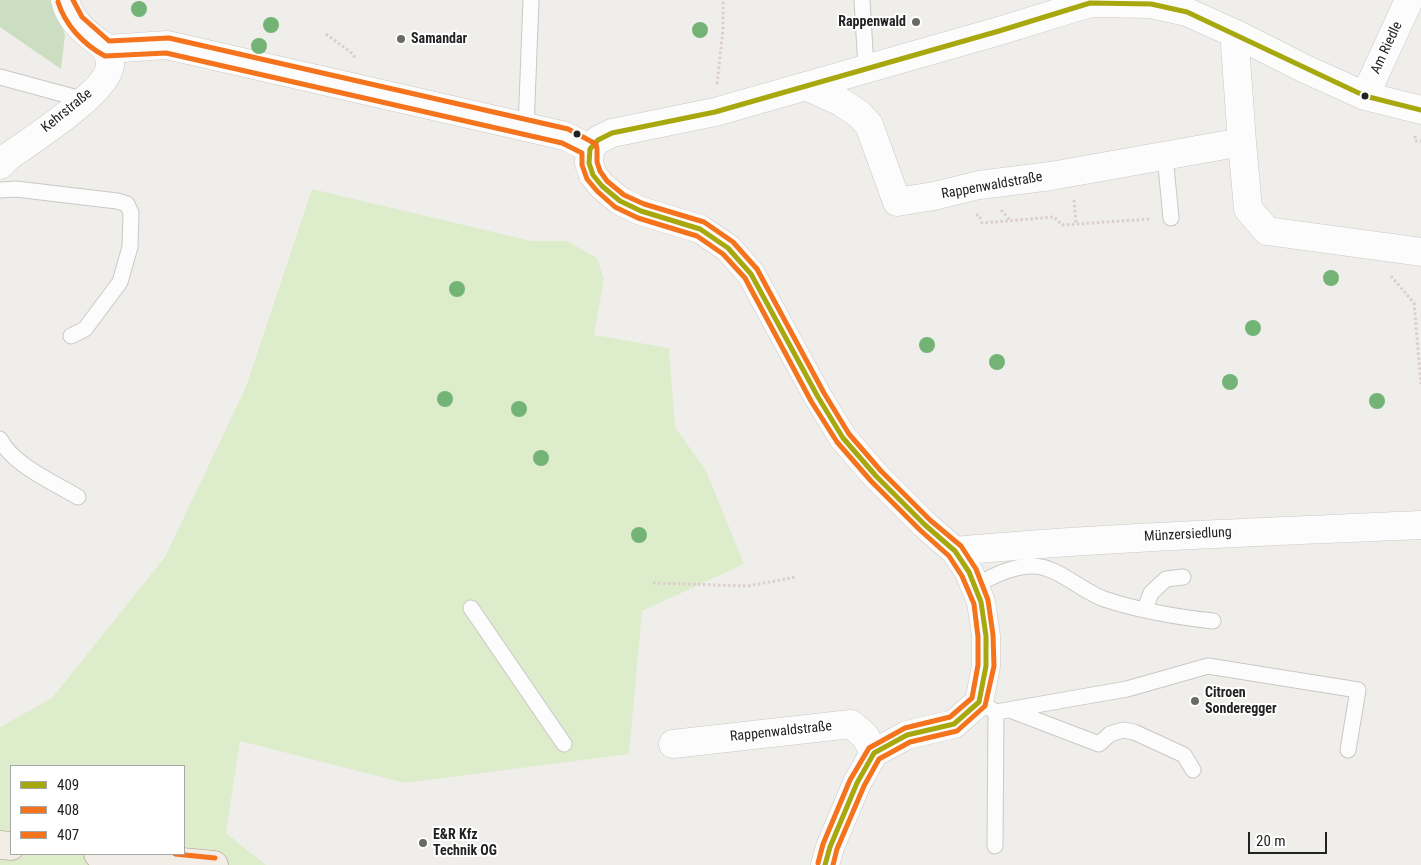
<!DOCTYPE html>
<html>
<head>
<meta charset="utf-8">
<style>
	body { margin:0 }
	#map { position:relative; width:1421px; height:865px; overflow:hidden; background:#f0eeeb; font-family:"Roboto Condensed",sans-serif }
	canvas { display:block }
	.legend { position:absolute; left:10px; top:765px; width:175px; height:90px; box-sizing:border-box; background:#fff; border:1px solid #a7a7a7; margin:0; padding:6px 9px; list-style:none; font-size:15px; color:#222 }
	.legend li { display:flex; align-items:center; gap:10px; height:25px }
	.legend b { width:25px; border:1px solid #a7a7a7 }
	.scale { position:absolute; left:1248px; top:832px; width:79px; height:22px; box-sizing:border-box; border:2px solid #222; border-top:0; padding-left:6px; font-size:15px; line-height:18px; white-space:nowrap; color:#222; -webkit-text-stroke:4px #fff; paint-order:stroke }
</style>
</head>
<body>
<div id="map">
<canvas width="1421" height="865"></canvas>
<ul class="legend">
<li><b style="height:6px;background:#a7a70e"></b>409</li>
<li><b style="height:6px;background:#f4731c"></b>408</li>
<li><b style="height:6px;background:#f4731c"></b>407</li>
</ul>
<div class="scale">20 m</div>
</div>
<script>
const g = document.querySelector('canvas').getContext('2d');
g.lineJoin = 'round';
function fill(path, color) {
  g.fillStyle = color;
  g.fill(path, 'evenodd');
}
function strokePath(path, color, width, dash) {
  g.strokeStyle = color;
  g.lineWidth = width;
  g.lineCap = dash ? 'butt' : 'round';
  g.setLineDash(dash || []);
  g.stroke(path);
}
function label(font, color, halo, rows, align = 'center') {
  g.font = font + ' "Roboto Condensed",sans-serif';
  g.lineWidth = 4;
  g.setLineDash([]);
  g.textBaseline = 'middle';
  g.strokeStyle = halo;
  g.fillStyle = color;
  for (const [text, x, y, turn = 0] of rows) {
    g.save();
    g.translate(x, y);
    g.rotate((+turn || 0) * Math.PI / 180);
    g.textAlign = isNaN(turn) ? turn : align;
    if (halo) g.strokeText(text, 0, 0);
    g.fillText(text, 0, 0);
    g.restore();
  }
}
const grass = new Path2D(`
	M312,189L531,241H567L597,258L604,279L594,335L669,348L675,427L706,471L744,564L642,611L629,754L405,783L240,741L226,833L266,865H0V727L52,698L165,557L246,387ZM11,766H184V854H11Z`);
const forest = new Path2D(`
	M0,0H53L65,35L61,69L0,27Z`);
const path = new Path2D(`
	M326,34L353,54L355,58
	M717,84L723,30V0
	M1415,136V141H1421
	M1074,200L1076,224
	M1001,210L1010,220
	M976,215H979L982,223L1054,217L1062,225L1150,219
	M1391,276L1414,303L1421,384
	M653,583L748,586L796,577`);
const service = new Path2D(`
	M862,0L866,68
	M0,77L85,100
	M526,128L531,0
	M1165,156L1171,218
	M0,190L16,189L117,201L127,204L131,213L130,247L120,282L85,329L71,336
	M0,439C13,465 53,482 78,497
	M975,586C992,576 1012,566 1032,566C1056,565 1081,591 1104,599C1140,611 1176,617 1213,621
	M471,608L564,744
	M1145,609L1151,593L1166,579L1183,577
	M979,702L996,712L1127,689L1208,666L1358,690L1348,750
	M1010,710L1099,744L1110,734L1123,730L1134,732L1184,755L1193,770
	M995,846L996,712`);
const minor = new Path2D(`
	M1238,35L1235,45L1242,142
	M107,49L167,45L565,136L590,149
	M806,86L841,102L859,114L869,125L897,202L934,196L979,185L1051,176L1242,142L1248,209L1267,231L1421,252
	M1365,96L1409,0
	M0,165L8,157C30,141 109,91 110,65C110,60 108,54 107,49C90,36 70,23 65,0
	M955,551C1110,537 1265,532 1421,525
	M673,744L851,724L865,736L874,753
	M825,865L830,847L857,783L874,753L907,735L954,724L979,702L986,666V636L981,602L969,572L955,551L925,525L876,476L843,438L818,397L751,274L728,248L700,229L641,211L620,201L602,186L593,175L589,163L590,149L598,140L612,133L715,112L999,31L1090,3L1151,4L1187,12L1238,35L1303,68L1365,96L1421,110`);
const primary = new Path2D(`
	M0,845L11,846
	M98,854L214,865`);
const bus1 = new Path2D(`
	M825,865L830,847L857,783L874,753L907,735L954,724L979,702L986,666V636L981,602L969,572L955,551L925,525L876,476L843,438L818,397L751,274L728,248L700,229L641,211L620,201L602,186L593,175L589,163L590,149L598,140L612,133L715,112L999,31L1090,3L1151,4L1187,12L1365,96L1421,110`);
const bus2 = new Path2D(`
	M58,2C65,25 84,45 105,56L166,53L562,143L582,153V165L587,179L597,191L615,207L638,218L697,236L723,254L745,278L811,401L837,442L871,481L920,530L949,556L962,576L974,604L978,637V665L972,698L950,717L905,728L869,748L850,780L823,844L818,863`);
const bus3 = new Path2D(`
	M73,0L82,17L109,41L169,38L568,129L596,144L597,149V162L600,171L607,181L624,195L644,204L704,222L733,242L757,269L824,393L849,434L881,471L930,520L961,546L976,569L988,600L993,635L994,666L985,706L957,731L910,742L879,759L864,786L837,849L833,865
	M175,854L215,858`);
const trees = [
	[139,9],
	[271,25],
	[700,30],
	[259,46],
	[1331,278],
	[457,289],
	[1253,328],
	[927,345],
	[997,362],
	[1230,382],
	[445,399],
	[1377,401],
	[519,409],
	[541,458],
	[639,535]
];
const markers = [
	[916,22,5,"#6a6968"],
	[401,39,5,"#6a6968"],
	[1365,96,4.5,"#222"],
	[577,134,4.5,"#222"],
	[1195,701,5,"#6a6968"],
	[423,843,5,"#6a6968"]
];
const poiNames = [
	["Rappenwald",906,22,"right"],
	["Samandar",411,39],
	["Citroen",1205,693],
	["Sonderegger",1205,709],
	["E&R Kfz",433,835],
	["Technik OG",433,851]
];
const streetNames = [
	["Am Riedle",1387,48,-65],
	["Kehrstraße",67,111,-39],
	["Rappenwaldstraße",992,186,-10],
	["Münzersiedlung",1188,535,-3],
	["Rappenwaldstraße",781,732,-6]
];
fill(grass, '#ddeccb');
fill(forest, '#cbdec1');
strokePath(service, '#c9c8c7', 17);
strokePath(minor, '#c9c8c7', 29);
strokePath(primary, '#a79c86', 29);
strokePath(path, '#dccecd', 3, [2.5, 2.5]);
strokePath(service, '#fdfcfc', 15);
strokePath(minor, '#fdfcfc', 28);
strokePath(primary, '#f3ede7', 28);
strokePath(bus1, '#a7a70e', 5);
strokePath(bus2, '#f4731c', 5);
strokePath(bus3, '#f4731c', 5);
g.fillStyle = '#73b476';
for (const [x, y] of trees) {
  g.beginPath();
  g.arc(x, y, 8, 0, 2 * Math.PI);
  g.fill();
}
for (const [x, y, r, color] of markers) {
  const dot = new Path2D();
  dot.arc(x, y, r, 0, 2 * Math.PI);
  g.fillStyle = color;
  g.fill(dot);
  strokePath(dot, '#fff', 2);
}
label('bold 14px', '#222', '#fff', poiNames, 'left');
label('14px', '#222', '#fff', streetNames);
</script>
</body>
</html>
